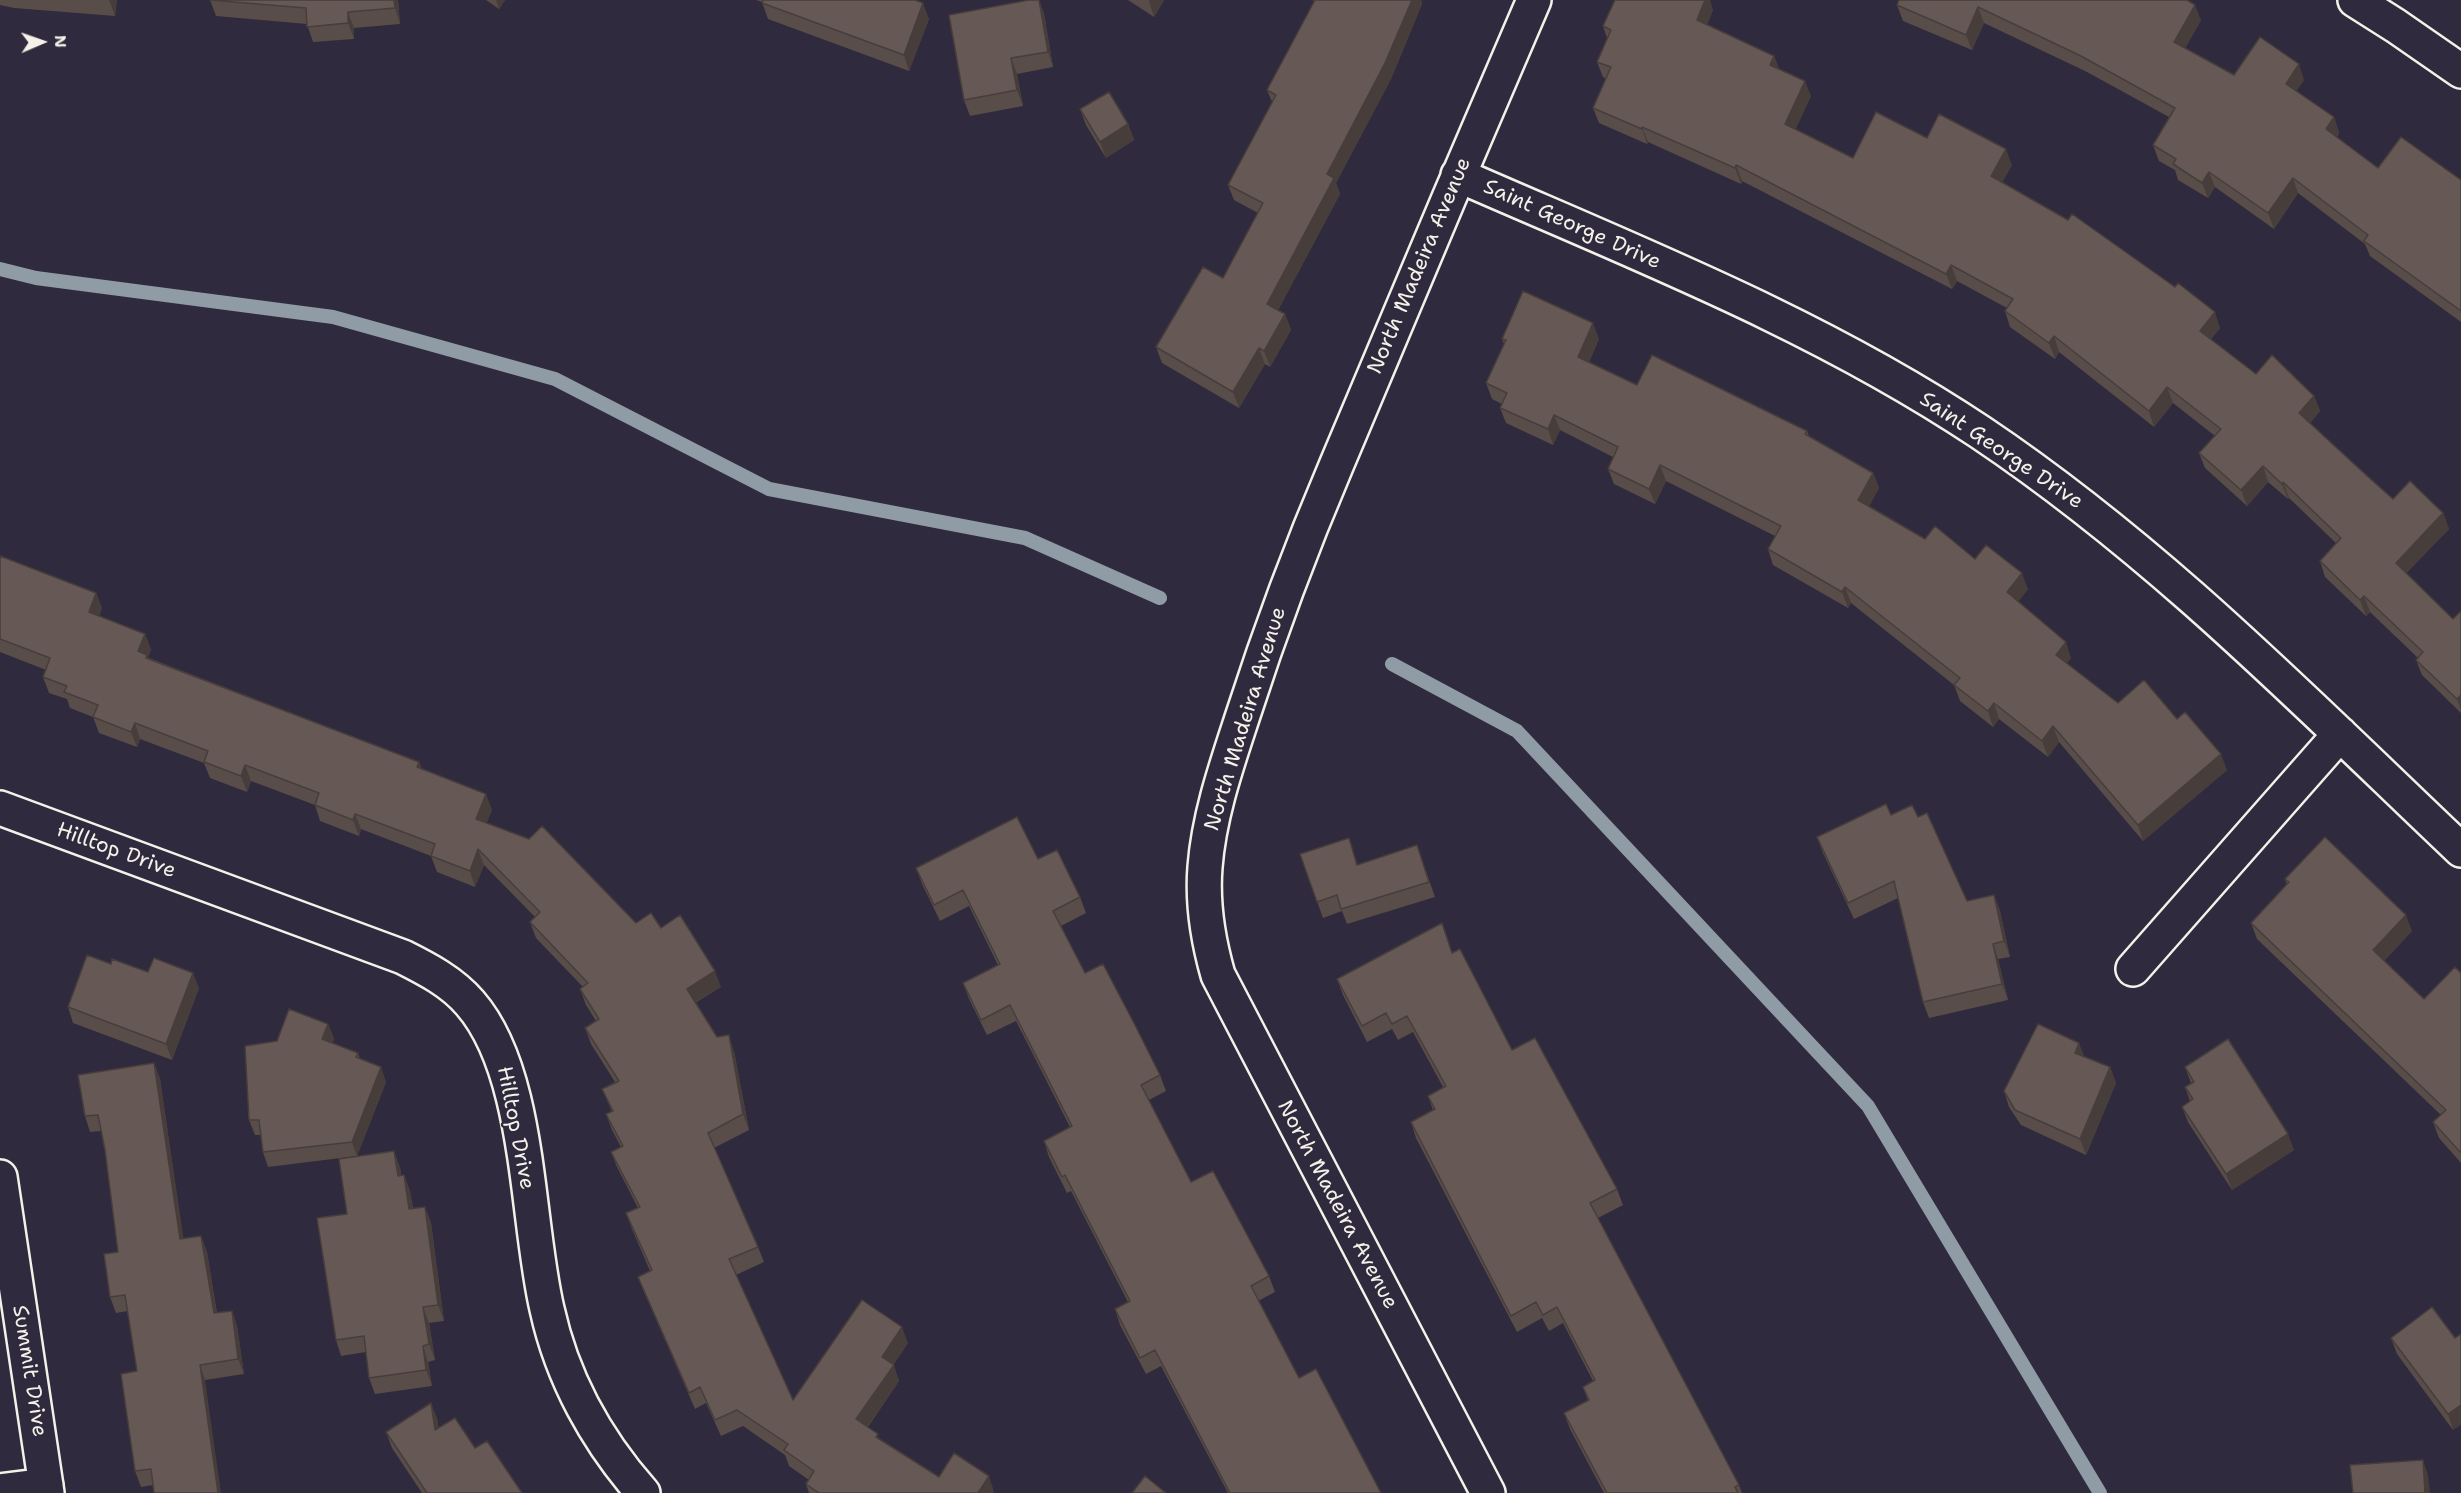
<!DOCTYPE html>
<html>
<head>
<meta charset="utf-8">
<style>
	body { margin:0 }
	#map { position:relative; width:2461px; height:1493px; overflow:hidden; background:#2f2a3d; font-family:"Shantell Sans",sans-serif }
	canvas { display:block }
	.north { position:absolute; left:12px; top:12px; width:60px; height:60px; -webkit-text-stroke:4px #2f2a3d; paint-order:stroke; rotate:88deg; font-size:16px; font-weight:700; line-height:24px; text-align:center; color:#f4f1e8 }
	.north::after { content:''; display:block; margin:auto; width:21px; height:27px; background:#f4f1e8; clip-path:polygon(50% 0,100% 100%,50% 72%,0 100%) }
</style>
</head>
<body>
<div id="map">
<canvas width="2461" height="1493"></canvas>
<div class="north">N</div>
</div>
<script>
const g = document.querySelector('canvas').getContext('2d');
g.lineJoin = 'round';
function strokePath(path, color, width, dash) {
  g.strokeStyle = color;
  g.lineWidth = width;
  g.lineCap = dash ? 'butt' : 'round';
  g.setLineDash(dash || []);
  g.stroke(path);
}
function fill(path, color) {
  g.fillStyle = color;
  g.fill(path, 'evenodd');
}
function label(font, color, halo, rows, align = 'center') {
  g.font = font + ' "Shantell Sans",sans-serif';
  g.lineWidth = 4.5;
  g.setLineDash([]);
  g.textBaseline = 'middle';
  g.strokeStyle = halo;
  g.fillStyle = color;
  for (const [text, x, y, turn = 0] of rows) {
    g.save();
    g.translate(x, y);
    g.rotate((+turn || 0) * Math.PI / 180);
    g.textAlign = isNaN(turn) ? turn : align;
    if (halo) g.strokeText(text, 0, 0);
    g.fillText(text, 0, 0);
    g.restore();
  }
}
const stream = new Path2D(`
	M0,269L36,278L333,317L555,379L769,489L1025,538L1160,598
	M1392,664L1517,731L1868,1106L2100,1493`);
const minor = new Path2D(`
	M2355,0L2396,26L2461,71
	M1458,175C1636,253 1818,324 1980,432C2159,552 2306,703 2461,850
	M0,808L403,957C427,969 452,982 470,1003C531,1073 526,1220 547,1309C562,1378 597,1441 643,1493
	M2133,969L2340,734
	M0,1177L47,1493
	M0,1491L46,1485
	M1488,1493L1218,975C1208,940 1202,904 1205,867C1209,815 1227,764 1243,715C1270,631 1301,548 1336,466C1401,310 1467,155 1534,0`);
const wall = new Path2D(`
	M0,0H117L115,16L14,8L0,5Z
	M204,0H398L400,24L354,28V39L313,42L307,24L216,16L210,0Z
	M486,0H505L499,9Z
	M756,0H915L929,19L909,71L768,19L762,2Z
	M1039,0L1044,14L1053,67L1017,74L1023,106L970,116L964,100Z
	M1128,0H1164L1154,17Z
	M1312,0H1421L1422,4L1391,79L1336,183L1340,194L1278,310L1285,314L1291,330L1270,367L1265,364L1239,408L1162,363L1156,347L1223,278L1258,213L1234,200L1228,185L1272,102L1267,90L1315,1Z
	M1899,0L2201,20L2185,48L2234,75L2304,80L2296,91L2334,117L2339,133L2337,137L2378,168L2461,180V322L2370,256L2365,244L2298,193L2274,229L2215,187L2208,198L2178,180L2175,170L2159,161L2153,145L2169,117L2087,72L1984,23L1972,50L1903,21L1897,5Z
	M1713,10L1707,25L1774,56L1779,69L1811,96L1795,129L1853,158L1927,138L2012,165L2002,182L2220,328L2211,339L2256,374L2314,396L2320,411L2310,423L2393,499L2443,513L2449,529L2406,573L2453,619L2461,611V713L2422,675L2416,660L2418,658L2370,612L2366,616L2325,577L2320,561L2336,543L2289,498L2288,499L2268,482L2247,506L2205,468L2199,453L2215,436L2173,403L2154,427L2059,352L2055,359L2010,327L2005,311L2007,308L1957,281L1952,289L1742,181L1741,184L1648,142L1647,144L1599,123L1593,108L1606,79L1603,77L1597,62L1607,38L1603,26Z
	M1080,109L1128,124L1134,140L1106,158L1086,125Z
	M1502,339H1599L1589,362L1637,385L1807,431L1809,436L1873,473L1879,488L1869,506L1925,539L1975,559L2028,589L2018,602L2071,658L2067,663L2118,703L2177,719L2227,770L2143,841L2059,742L2048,757L1999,719L1993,727L1960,701L1954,685L1851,603L1848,608L1773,565L1768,549L1775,536L1666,481L1655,504L1614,484L1608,469L1613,457L1560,430L1553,445L1506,423L1500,408L1502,404L1492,399L1486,383L1504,344Z
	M96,593L102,608L99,616L145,634L151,650L148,657L149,658L419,762L422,769L492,810L486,823L636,923L661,928L721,987L695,1003L717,1037L734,1051L749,1130L714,1148L758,1247L764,1262L736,1275L793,1400L908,1343L893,1365L899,1381L868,1427L880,1439L939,1477L994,1492V1493H809L806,1484L809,1480L789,1466L785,1455L743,1426L721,1436L706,1403L695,1409L644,1292L638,1277L650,1271L632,1229L626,1213L638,1208L617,1167L611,1152L621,1147L612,1130L606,1114L612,1112L602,1089L615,1082L591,1044L585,1028L596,1021L586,1005L580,989L583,987L536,938L530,922L535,917L484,865L475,887L437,872L431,856L361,829L359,836L320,821L315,805L251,781L247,792L210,778L204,763L140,739L137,747L99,733L93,717L70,708L67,699L49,693L43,677L46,670L0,652V639Z
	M1891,815L1918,817L1967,901L1994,895L2000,911L2010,957L1998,959L2008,1000L1929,1018L1923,1002L1898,898L1854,919L1823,853L1817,837Z
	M1417,845L1435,897L1347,924L1342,911L1323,918L1300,854L1358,865Z
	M1038,859L1080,897L1086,913L1061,926L1085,973L1160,1075L1166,1091L1149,1100L1191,1182L1269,1276L1275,1292L1258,1301L1299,1378L1381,1493H1228L1161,1366L1146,1374L1120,1325L1115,1309L1128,1302L1071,1191L1067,1193L1049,1157L1044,1141L1070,1127L1016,1021L987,1035L969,999L963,983L998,965L969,906L940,921L922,884L916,868Z
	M2285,879L2412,931L2384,961L2424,999L2461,973V1163L2439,1138L2433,1122L2441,1115L2257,939L2251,923L2287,885Z
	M1453,953L1512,1050L1617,1189L1623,1205L1598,1218L1739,1485L1742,1493H1604L1570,1429L1564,1413L1588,1401L1583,1387L1593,1381L1563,1323L1549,1331L1542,1318L1517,1332L1416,1138L1411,1122L1433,1110L1428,1096L1443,1087L1413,1032L1398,1040L1392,1029L1367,1042L1343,995L1337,979Z
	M111,964L148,972L199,988L172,1060L73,1023L68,1007Z
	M328,1024L334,1039L332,1043L358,1053L360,1059L386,1082L357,1156L400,1167L401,1175H404L410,1191L413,1208L425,1207L431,1223L444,1321L429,1323L435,1360L428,1362L432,1386L375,1394L369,1378L366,1352L341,1356L336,1340L347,1214L357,1156L268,1167L263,1152L261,1135H255L249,1120L277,1041Z
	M154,1063L160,1079L183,1238L201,1236L207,1252L217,1313L232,1311L237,1326L244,1374L205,1380L153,1485L141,1487L135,1471L137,1371L128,1311L116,1313L110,1297L118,1252L105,1150L101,1131L90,1132L85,1116Z
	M2110,1067L2116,1083L2086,1155L2021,1125L2009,1107L2004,1091Z
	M2185,1067L2294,1150L2232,1190L2188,1122L2182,1107L2190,1101L2185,1087L2191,1083Z
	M2391,1338H2455L2453,1430L2397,1354Z
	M437,1418L438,1428L475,1448L522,1493H422L392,1448L386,1432Z`);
const shadedWall = new Path2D(`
	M109,0H117L115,16Z
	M394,0H398L400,24L395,8Z
	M496,0H505L499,9Z
	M1039,0L1044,14L1053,67L1048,52Z
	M1149,0H1164L1154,17L1149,1Z
	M1412,0H1421L1422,4L1391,79L1336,183L1340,194L1273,320L1267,304L1327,174Z
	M1705,0H1710L1713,10L1702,36L1697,20Z
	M923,3L929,19L909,71L904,55Z
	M2195,5L2201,20L2180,58L2174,42Z
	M1978,7L1984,23L1972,50L1966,35Z
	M348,12L354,28V39L348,23Z
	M1774,56L1780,72L1770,65Z
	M1011,58L1017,74L1023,106L1017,90Z
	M2299,64L2304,80L2291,99L2286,84Z
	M1805,81L1811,96L1791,140L1785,124Z
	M2334,117L2339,133L2332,144L2326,129Z
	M1128,124L1134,140L1106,158L1100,142Z
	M1642,127L1648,142L1647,144L1642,129Z
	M2006,149L2012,165L1997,192L1991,176Z
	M1736,165L1742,181L1741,184L1735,168Z
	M2209,172L2215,187L2208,198L2202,183Z
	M2293,178L2298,193L2274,229L2268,213Z
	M1951,265L1957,281L1952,289L1946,274Z
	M2215,312L2220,328L2206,346L2200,331Z
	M1285,314L1291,330L1270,367L1264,351Z
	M1593,323L1599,339L1584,373L1578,357Z
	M2054,336L2059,352L2055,359L2049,343Z
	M1259,348L1265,364L1239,408L1233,392Z
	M2167,387L2173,403L2154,427L2149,411Z
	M2314,396L2320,411L2305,429L2299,413Z
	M1554,415L1560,430L1553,445L1548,429Z
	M1660,465L1666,481L1655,504L1649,489Z
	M2263,466L2268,482L2247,506L2241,490Z
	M1873,473L1879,488L1864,516L1858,500Z
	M2283,482L2289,498L2288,499L2282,484Z
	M2443,513L2449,529L2401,579L2396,563Z
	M2022,573L2028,589L2013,608L2007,592Z
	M1845,587L1851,603L1848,608L1842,592Z
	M96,593L102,608L94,628L89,612Z
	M2364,596L2370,612L2366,616L2360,600Z
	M145,634L151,650L148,657L153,671L138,651Z
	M2066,642L2071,658L2061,670L2056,655Z
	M2461,695V710L2457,699Z
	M1994,703L1999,719L1993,727L1988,711Z
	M135,723L140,739L137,747L131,732Z
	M2053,726L2059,742L2048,757L2042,741Z
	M2221,754L2227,770L2143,841L2138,825Z
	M419,762L425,778L417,767Z
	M245,765L251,781L247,792L241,776Z
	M486,794L492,810L482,835L476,819Z
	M355,814L361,829L359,836L353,820Z
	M478,849L484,865L475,887L470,871Z
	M1994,895L2000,911L2010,957L2004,941Z
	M2406,915L2412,931L2379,966L2373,950Z
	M1993,944L1998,959L2008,1000L2002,984Z
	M715,971L721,987L692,1004L687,989Z
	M193,973L199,988L172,1060L166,1044Z
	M328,1024L334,1039L328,1054L322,1039Z
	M729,1035L734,1051L749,1130L743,1114Z
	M2079,1043L2085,1058L2075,1053Z
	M154,1063L160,1079L186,1255L180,1239Z
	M381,1067L386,1082L357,1156L352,1142Z
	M2110,1067L2116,1083L2086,1155L2080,1139Z
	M2288,1134L2294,1150L2232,1190L2226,1174Z
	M394,1151L400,1167L404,1192L398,1176Z
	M404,1175L410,1191L415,1225L409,1209Z
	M425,1207L431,1223L444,1321L438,1305Z
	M201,1236L207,1252L219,1329L214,1313Z
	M423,1307L429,1323L435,1360L429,1344Z
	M232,1311L237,1326L244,1374L238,1359Z
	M902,1327L908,1343L888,1373L882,1357Z
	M423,1346L428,1362L432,1386L426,1370Z
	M200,1365L205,1380L221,1493H218Z
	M894,1365L899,1381L862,1435L856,1419Z
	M431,1403L437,1418L441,1445L435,1430Z
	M2461,1405V1425L2453,1430L2448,1414Z
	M2423,1460L2428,1475L2430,1493H2425Z
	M989,1476L994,1492V1493H978Z`);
const building = new Path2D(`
	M210,0H394L395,8L348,12V23L307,27L306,8Z
	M763,0H915L923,3L904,55L762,3Z
	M1029,0H1039L1048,52L1011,58L1017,90L964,100L949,15Z
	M1315,0H1412L1385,63L1327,174L1334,178L1267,304L1285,314L1264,351L1259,348L1233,392L1156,347L1203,267L1223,278L1263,203L1228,185L1276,95L1267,90Z
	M1615,0H1705L1697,20L1774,56L1770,65L1805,81L1785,124L1853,158L1876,112L1927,138L1939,114L2006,149L1991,176L2068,220L2072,214L2175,287L2178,283L2215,312L2200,331L2256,374L2272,355L2314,396L2299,413L2366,475L2393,499L2410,481L2443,513L2396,563L2453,619L2461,611V695L2457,699L2416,660L2423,652L2364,596L2360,600L2320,561L2341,538L2283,482L2282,484L2263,466L2241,490L2199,453L2221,429L2167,387L2149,411L2054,336L2049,343L2005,311L2013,299L1951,265L1946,274L1736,165L1735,168L1642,127V129L1593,108L1611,67L1597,62L1611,30L1603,26Z
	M1899,0H2187L2195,5L2174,42L2234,75L2260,37L2299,64L2286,84L2334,117L2326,129L2378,168L2401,137L2461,180V311L2364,241L2368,235L2293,178L2268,213L2209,172L2202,183L2173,164L2176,159L2153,145L2175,108L2081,56L1978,7L1966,35L1897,5Z
	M1109,92L1128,124L1100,142L1080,109Z
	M1523,291L1593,323L1578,357L1637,385L1652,355L1807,431L1805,434L1873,473L1858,500L1925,539L1935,526L1975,559L1986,545L2022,573L2007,592L2066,642L2056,655L2118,703L2144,680L2177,719L2185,712L2221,754L2138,825L2053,726L2042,741L1994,703L1988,711L1954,685L1960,678L1845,587L1842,592L1768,549L1781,526L1660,465L1649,489L1608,469L1618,447L1554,415L1548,429L1500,408L1507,393L1486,383L1506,340L1502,339Z
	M0,556L96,593L89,612L145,634L138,651L147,655L146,658L419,762L417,767L486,794L476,819L529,839L542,826L636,923L651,913L661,928L680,915L715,971L687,989L717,1037L729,1035L743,1114L708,1133L758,1247L729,1259L793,1400L862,1300L902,1327L882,1357L894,1365L856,1419L878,1434L876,1437L939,1477L954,1453L989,1476L978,1493H819L806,1484L814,1471L784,1450L788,1444L737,1410L715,1420L700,1387L689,1393L638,1277L652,1270L626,1213L640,1207L611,1152L623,1146L606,1114L613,1111L602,1089L619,1081L585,1028L599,1019L580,989L588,983L530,922L540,912L478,849L470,871L431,856L435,844L355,814L353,820L315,805L319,793L245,765L241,776L204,762L208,751L135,723L131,732L93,717L98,705L64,692L67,686L43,677L50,658L0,639Z
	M1886,804L1891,815L1912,805L1918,817L1927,813L1967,901L1994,895L2004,941L1993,944L2002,984L1923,1002L1894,881L1848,903L1817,837Z
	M1017,817L1038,859L1057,850L1080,897L1053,911L1085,973L1103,964L1136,1027L1160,1075L1141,1085L1191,1182L1213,1171L1269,1276L1251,1286L1299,1378L1316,1369L1381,1493H1230L1155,1350L1140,1358L1115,1309L1130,1301L1065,1175L1062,1177L1044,1141L1072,1126L1010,1005L981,1020L963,983L1000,964L963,890L934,905L916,868Z
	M2325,837L2406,915L2373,950L2424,999L2455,967L2461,973V1153L2433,1122L2446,1110L2251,923L2289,882L2285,879Z
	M1349,838L1357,865L1417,845L1429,882L1341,909L1337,895L1317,902L1300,854Z
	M1442,923L1452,953L1460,949L1512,1050L1535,1038L1617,1189L1590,1203L1739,1485L1735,1487L1738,1493H1607L1564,1413L1589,1400L1583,1387L1595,1380L1557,1307L1543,1315L1536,1302L1511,1316L1411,1122L1435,1109L1428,1096L1446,1086L1407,1016L1392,1024L1386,1013L1362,1026L1337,979Z
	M87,955L111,964L112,959L148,972L154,958L193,973L166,1044L68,1007Z
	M289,1009L328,1024L322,1039L358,1053L356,1057L381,1067L352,1142L263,1152L259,1120H249L245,1046L277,1041Z
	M2038,1024L2079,1043L2075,1053L2110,1067L2080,1139L2015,1110L2004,1091Z
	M2228,1039L2288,1134L2226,1174L2182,1107L2193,1099L2185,1087L2194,1082L2185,1067Z
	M154,1063L180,1239L201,1236L214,1313L232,1311L238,1359L200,1365L218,1493H154L151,1469L135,1471L121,1374L137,1371L125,1295L110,1297L104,1254L118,1252L105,1150L98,1115L85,1116L78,1075Z
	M394,1151L398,1176L404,1175L409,1209L425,1207L438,1305L423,1307L429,1344L423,1346L426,1370L369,1378L364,1336L336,1340L317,1218L347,1214L339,1159Z
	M2432,1307L2455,1338L2461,1334V1405L2448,1414L2391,1338Z
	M431,1403L435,1430L455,1418L475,1448L487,1441L522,1493H427L386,1432Z
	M2423,1460L2425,1493H2353L2350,1465Z
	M1145,1476L1166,1493H1132Z`);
const streetNames = [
	["Saint George Drive",1572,225,24],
	["North Madeira Avenue",1420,266,-67],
	["Saint George Drive",2001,451,34],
	["North Madeira Avenue",1246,719,-73],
	["Hilltop Drive",116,851,20],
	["Hilltop Drive",515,1128,79],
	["North Madeira Avenue",1337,1205,62],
	["Summit Drive",29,1371,81]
];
strokePath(stream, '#909ca5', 14);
strokePath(minor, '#f4f1e8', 38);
strokePath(minor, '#2f2a3d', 33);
fill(wall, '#584d49');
fill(shadedWall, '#473e3c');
fill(building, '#665955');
strokePath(building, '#473e3c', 1.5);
label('21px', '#f4f1e8', '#2f2a3d', streetNames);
</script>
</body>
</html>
